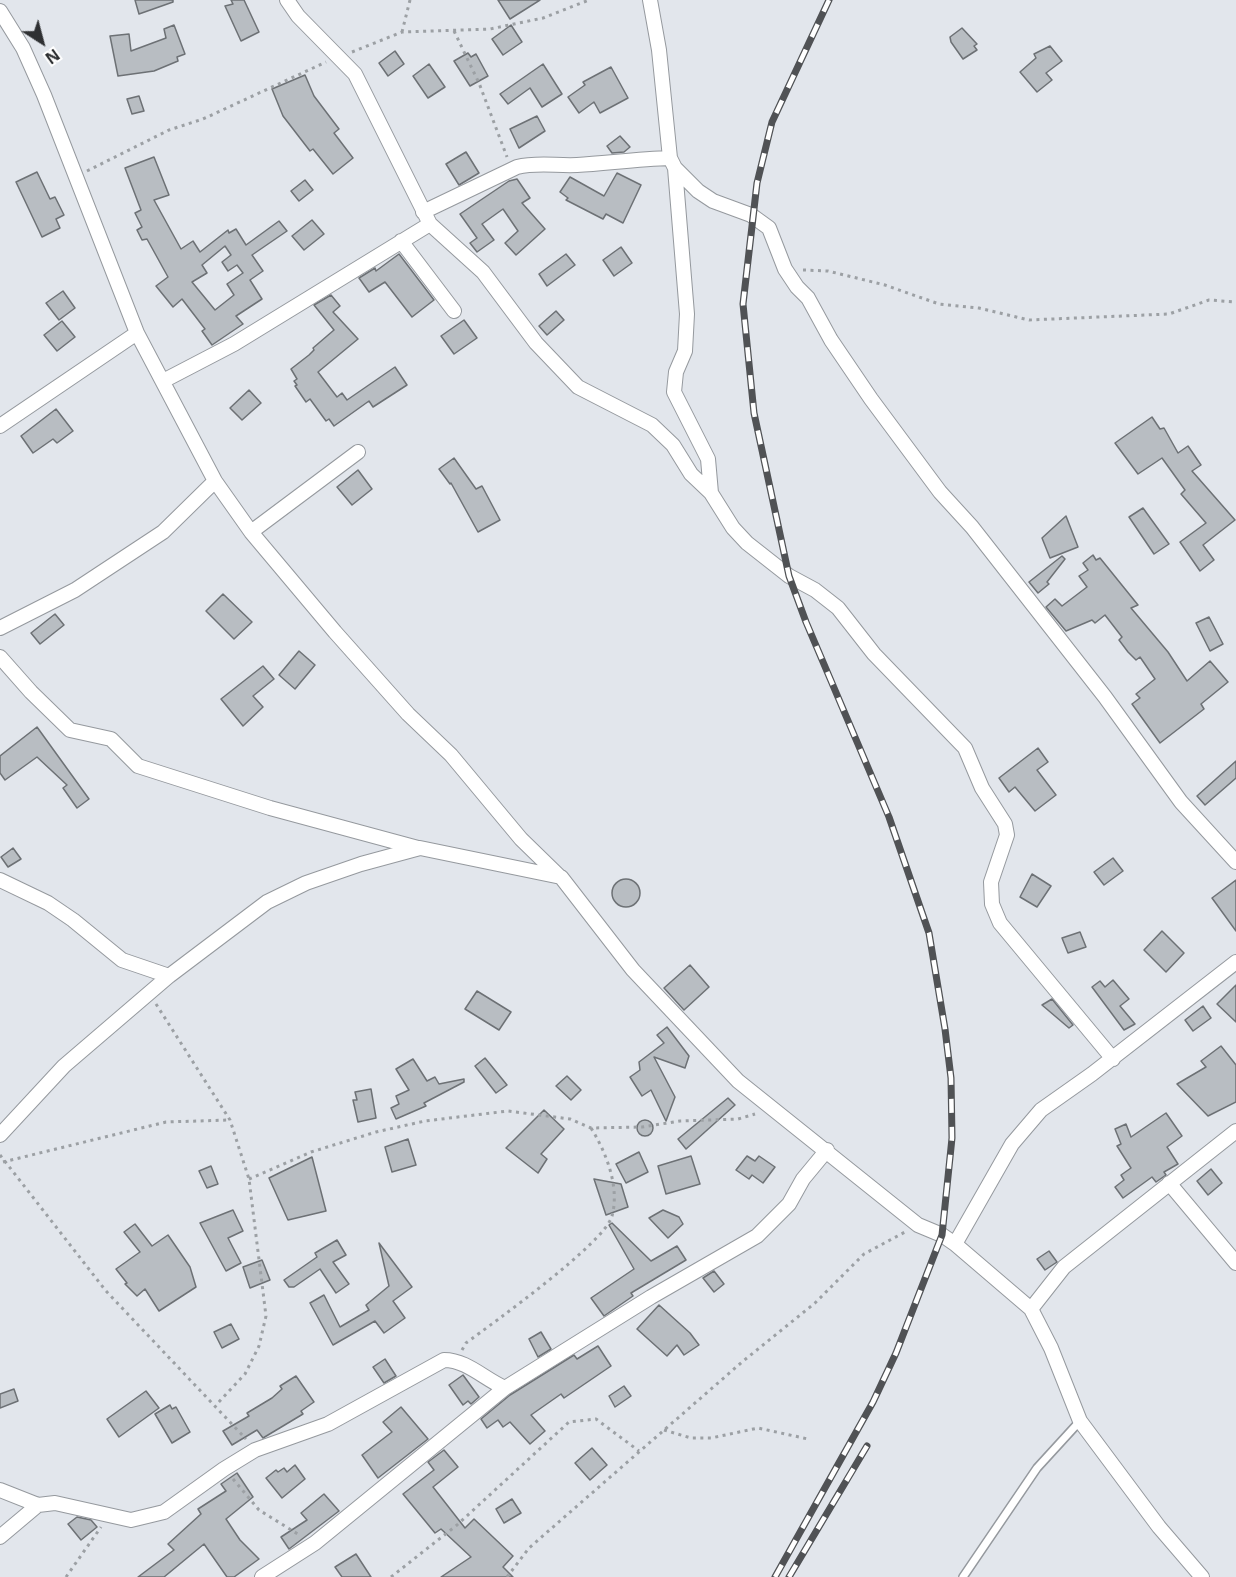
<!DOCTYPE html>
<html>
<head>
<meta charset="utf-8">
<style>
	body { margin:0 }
	#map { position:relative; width:1236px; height:1577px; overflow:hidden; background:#e2e6ec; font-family:"Open Sans",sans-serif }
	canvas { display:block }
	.north { position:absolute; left:12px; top:12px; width:60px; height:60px; -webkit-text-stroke:4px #fff; paint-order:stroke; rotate:144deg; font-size:16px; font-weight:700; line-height:24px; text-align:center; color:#2e3032 }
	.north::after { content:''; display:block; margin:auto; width:21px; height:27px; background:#2e3032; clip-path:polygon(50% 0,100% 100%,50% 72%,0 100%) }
</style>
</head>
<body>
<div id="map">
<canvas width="1236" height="1577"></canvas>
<div class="north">N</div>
</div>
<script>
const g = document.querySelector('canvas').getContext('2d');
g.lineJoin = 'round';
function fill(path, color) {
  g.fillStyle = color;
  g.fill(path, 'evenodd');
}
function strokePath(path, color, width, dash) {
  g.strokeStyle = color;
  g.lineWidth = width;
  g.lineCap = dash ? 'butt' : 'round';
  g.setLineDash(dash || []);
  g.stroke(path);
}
const building = new Path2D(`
	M135,0H173V2L139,14Z
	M231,0H244L259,32L241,41L225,6L233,4Z
	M498,0H540L510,19Z
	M174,25L185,54L177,57L178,61L154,71L118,76L110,36L129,34L131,51L166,38L164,29Z
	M511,25L522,42L503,55L492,39Z
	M962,28L977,44L974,46L977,50L963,59L951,42L950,37Z
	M1050,46L1062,61L1046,73L1052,80L1037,92L1020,72L1036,58L1034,54Z
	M395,51L404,64L388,76L379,63Z
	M468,53L471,57L476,54L488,76L470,86L454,61Z
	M429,64L445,87L428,98L413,76Z
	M543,64L562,94L542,107L530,88L508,104L500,94Z
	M611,67L628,98L600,113L594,102L579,113L568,97L585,85L583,82Z
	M305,75L314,96L339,129L334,133L353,158L333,174L313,149L310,151L283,116L272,89Z
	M139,96L144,111L132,114L127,99Z
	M537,116L545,131L519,148L510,129Z
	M620,136L630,147L624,152L612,153L607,146Z
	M466,152L479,173L459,185L446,164Z
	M154,157L169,195L154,200L181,249L193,241L200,252L228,230L229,233L236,229L246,245L279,221L287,231L252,255L263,271L250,280L262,299L236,316L243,324L212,345L202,331L205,329L182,299L173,307L156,286L168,277L147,239L142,240L137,230L142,227L135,213L141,210L125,168ZM225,246L231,255L222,262L228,271L237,265L243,273L227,284L234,295L215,310L192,282L207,273L202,265Z
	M37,172L50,199L55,197L64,215L56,219L60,228L42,237L16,182Z
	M617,173L641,185L623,223L606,214L603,219L566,200L568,198L560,192L570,177L604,196Z
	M517,179L530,198L522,203L545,229L516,255L505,243L518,231L503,209L482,224L494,240L477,252L470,243L477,238L460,214L509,181Z
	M305,180L313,190L299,201L291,191Z
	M312,220L324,234L304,250L292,236Z
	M621,247L632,263L614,276L603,260Z
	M399,254L434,300L412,317L385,282L369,292L359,278L375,268L376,271Z
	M566,254L575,265L547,286L539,274Z
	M63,291L75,308L59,320L46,303Z
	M331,295L340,306L333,312L358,339L318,372L337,397L342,393L347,400L395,367L407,385L373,407L369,401L334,426L329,419L326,421L310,399L306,402L295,386L297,385L294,381L297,379L291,369L309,355L314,350L313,348L334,330L314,305Z
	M556,311L564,320L547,335L539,326Z
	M464,320L477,338L454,354L441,336Z
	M62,321L75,337L57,351L44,335Z
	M249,390L261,403L242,420L230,408Z
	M56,409L73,431L57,443L53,439L33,453L21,436Z
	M1152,417L1160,429L1164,428L1178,453L1188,446L1201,465L1192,471L1235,520L1203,545L1214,560L1200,571L1180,542L1206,523L1181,494L1185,490L1162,458L1138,474L1115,443Z
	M454,458L476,489L482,486L500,520L478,532L451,483L450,484L439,469Z
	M358,470L372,489L352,505L337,487Z
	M1143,508L1169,544L1154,554L1129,517Z
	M1066,516L1078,547L1050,558L1042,538Z
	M1093,555L1096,560L1100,558L1138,605L1131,608L1168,652L1187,681L1210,661L1228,682L1201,704L1204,709L1160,743L1132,704L1140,698L1136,694L1155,679L1140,657L1136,660L1128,652L1119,640L1122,637L1105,615L1095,623L1092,620L1066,631L1046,607L1055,599L1062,606L1087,587L1079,576L1088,570L1083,563Z
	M1062,556L1065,559L1047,582L1049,584L1038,593L1029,582Z
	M223,594L252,622L234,639L206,611Z
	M55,614L64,625L40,644L31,633Z
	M1209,617L1223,644L1210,651L1196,623Z
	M299,651L315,665L295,689L279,675Z
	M263,666L274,679L253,696L263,707L243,726L221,699Z
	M37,727L89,799L77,808L63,788L67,785L37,757L5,780L0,773V756Z
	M1038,748L1048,762L1037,770L1056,795L1035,811L1015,787L1009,792L999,778Z
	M1236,761V778L1205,805L1197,796Z
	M13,848L21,859L8,867L1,857Z
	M1113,858L1123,871L1104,885L1094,872Z
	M1032,874L1051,886L1037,907L1020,897Z
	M612 893a14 14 0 1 1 28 0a14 14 0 1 1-28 0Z
	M1236,880V931L1212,898Z
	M1162,931L1184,953L1166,972L1144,950Z
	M1080,932L1086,947L1068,953L1062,938Z
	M690,965L709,987L684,1010L664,988Z
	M1113,980L1129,999L1120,1006L1135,1024L1124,1030L1092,987L1100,981L1105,987Z
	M1236,985V1022L1217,1004Z
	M477,991L511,1012L499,1030L465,1009Z
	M1052,999L1073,1025L1069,1028L1042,1005Z
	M1203,1006L1211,1018L1193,1031L1185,1020Z
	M667,1027L689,1056L685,1068L654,1057L675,1097L666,1121L651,1090L642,1096L630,1077L640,1070L639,1062L664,1043L657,1035Z
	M1221,1046L1236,1065V1102L1208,1116L1177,1084L1206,1067L1201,1061Z
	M485,1058L507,1085L496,1093L475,1066Z
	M413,1059L427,1081L435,1077L439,1084L464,1079V1082L424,1103L426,1106L396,1119L391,1108L399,1104L396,1096L409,1090L396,1069Z
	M567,1076L581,1090L571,1100L556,1086Z
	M371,1089L376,1118L358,1122L353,1100H357L355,1092Z
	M728,1098L735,1105L686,1149L678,1139Z
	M544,1110L564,1129L541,1154L547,1159L538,1173L506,1148Z
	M1166,1113L1182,1136L1167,1147L1178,1164L1164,1172L1166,1175L1156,1182L1152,1177L1123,1198L1115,1187L1124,1180L1121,1175L1131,1168L1117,1146L1121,1144L1115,1129L1126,1124L1131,1137Z
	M637 1128a8 8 0 1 1 16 0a8 8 0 1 1-16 0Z
	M408,1139L416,1165L392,1172L385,1147Z
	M639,1152L648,1172L626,1183L616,1164Z
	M691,1156L700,1184L666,1194L658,1166Z
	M747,1156L755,1161L759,1156L775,1167L763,1183L752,1175L749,1179L736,1170Z
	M312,1157L326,1211L288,1220L269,1178Z
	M211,1166L218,1184L207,1188L199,1171Z
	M1211,1169L1222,1183L1208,1195L1197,1181Z
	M594,1179L621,1184L628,1207L606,1215Z
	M233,1210L243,1231L228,1238L241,1263L226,1271L200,1223Z
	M663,1210L679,1217L683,1224L668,1238L649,1218Z
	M612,1223L651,1261L677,1246L686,1260L631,1293L633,1296L604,1316L591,1298L634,1269L609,1225Z
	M135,1224L152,1246L168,1235L190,1267L196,1287L159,1311L145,1289L137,1296L125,1284L127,1283L116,1269L140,1252L124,1232Z
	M337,1240L346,1255L333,1262L349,1284L336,1293L320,1269L294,1287H289L284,1280L317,1257L315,1253Z
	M379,1243L412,1287L393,1301L405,1318L384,1333L375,1321L333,1345L310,1303L324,1295L340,1327L369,1310L366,1305L389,1286Z
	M1049,1251L1057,1262L1045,1270L1037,1259Z
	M262,1260L270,1280L250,1288L243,1267Z
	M714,1271L724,1284L714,1292L703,1278Z
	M659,1305L690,1333L699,1345L684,1355L677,1345L667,1356L637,1329Z
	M231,1324L239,1339L222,1348L214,1332Z
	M541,1332L551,1349L538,1357L529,1339Z
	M598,1346L611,1366L564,1398L561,1394L531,1415L545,1431L530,1444L510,1422L503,1427L498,1420L487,1428L481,1419L510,1395L574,1355L577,1359Z
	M385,1359L396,1376L384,1383L373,1367Z
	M463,1375L479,1397L471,1404L468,1401L463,1405L449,1385Z
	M296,1376L314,1402L301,1411L303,1414L263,1438L257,1430L232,1445L223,1431L249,1416L247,1413L272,1398L282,1389L280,1386Z
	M624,1386L631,1396L615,1407L609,1396Z
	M14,1389L18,1401L0,1408V1394Z
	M146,1391L159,1408L119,1437L107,1419Z
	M170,1405L172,1409L176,1407L190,1432L172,1443L155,1414Z
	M401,1407L428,1439L378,1478L362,1455L392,1432L383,1422Z
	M592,1448L607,1465L590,1480L575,1463Z
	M444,1450L458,1467L433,1487L465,1528L474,1519L513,1556L503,1567L513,1577H441L471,1557L441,1529L435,1533L403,1494L434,1470L428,1462Z
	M295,1465L305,1479L282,1498L266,1478L276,1470L278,1472L284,1468L287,1472Z
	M237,1473L253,1497L226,1519L240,1540L259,1559L234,1577H227L204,1544L164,1577H138L174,1550L168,1544L201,1514L198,1509L226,1491L221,1484Z
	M324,1494L339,1511L289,1549L281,1537L307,1520L301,1513Z
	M512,1499L521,1513L504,1523L496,1509Z
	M77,1517L91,1520L97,1527L81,1540L68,1524Z
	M356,1554L371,1577H342L335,1567Z`);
const path = new Path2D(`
	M454,31L479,83L507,157
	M402,32L410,0
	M352,52L402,32L490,29L543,18L589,0
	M87,171L169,130L203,119L326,62
	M803,270L828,271L885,285L939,304L979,308L1029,320L1169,314L1209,300L1236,302
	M156,1004L230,1120L249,1179L266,1316L259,1346L245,1374L216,1405
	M0,1155L106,1291L246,1439
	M3,1162L166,1122L230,1120
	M249,1179L311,1152L376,1132L425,1121L508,1111L570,1119L591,1128L642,1127L680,1121L738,1119L755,1114
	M462,1350L466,1343C493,1323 605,1243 612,1216C620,1187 606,1152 591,1128
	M664,1430L691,1438H711L758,1428L808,1439
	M233,1479L259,1510L301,1536
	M66,1577L101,1527
	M391,1577L457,1525L569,1422L596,1419L639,1451
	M507,1577L529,1548L742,1362L815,1303L864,1254L905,1232`);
const lane = new Path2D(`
	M963,1577L1037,1468L1080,1421`);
const street = new Path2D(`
	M287,0L298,16L355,74L430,224L483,272L536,343L578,387L652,425L673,445L691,474L711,493L733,528L747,543L789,576L815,590L838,608L874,654L965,748L982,788L1005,824L1007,835L991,882L992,904L1000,923L1113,1059
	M650,0L659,50L670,158L675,168L698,191L713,201L751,215L769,228L785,269L797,287L808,298L831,340L871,399L940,492L972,527L1105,697L1181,802L1236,862
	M0,11L23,48L44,95L137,333L215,481L251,532L335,632L408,714L451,755L521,839L559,876
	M675,168L687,314L685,351L676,372L674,392L708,459L711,493
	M423,212L517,167C537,162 556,166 577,165C608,163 639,159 670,158
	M401,241L454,311
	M163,381L234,344L430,224
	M0,426L137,333
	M251,532L358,452
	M0,628L75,590L163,532L215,481
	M0,657L31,692L70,730L111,739L138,766L270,808L418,848
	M0,880L48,903L73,920L122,960L169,976
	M0,1135L64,1066L169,976L267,902L306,883L361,864L420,848L561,877L633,970L738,1081L918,1225L942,1235L955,1244L1031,1309L1051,1348L1080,1421L1159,1527L1202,1577
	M1169,1183L1236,1263
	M955,1244L1012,1144L1041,1110L1092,1074L1236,962
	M1031,1309L1064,1267L1236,1131
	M0,1490L38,1505L55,1503L131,1520L164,1512L224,1469L255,1450L328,1424L444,1360C467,1360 484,1379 505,1388
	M0,1537L38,1505
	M262,1577L315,1543L505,1388L651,1297L757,1236L789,1204L803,1179L827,1150`);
const rail = new Path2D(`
	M775,1577L873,1402L896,1353L942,1235L952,1138L951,1078L945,1029L929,933L889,817L806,622L789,576L754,413L743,304L757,183L772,122L829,0
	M789,1577L867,1446`);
fill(building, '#b8bdc2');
strokePath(building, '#6d7175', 1.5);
strokePath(lane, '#95999e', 10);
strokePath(street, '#95999e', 16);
strokePath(path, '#9ca0a4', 3, [3, 4.5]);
strokePath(lane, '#fff', 7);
strokePath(street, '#fff', 14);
strokePath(rail, '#505255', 7);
strokePath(rail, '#fff', 4.5, [14]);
</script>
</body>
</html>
